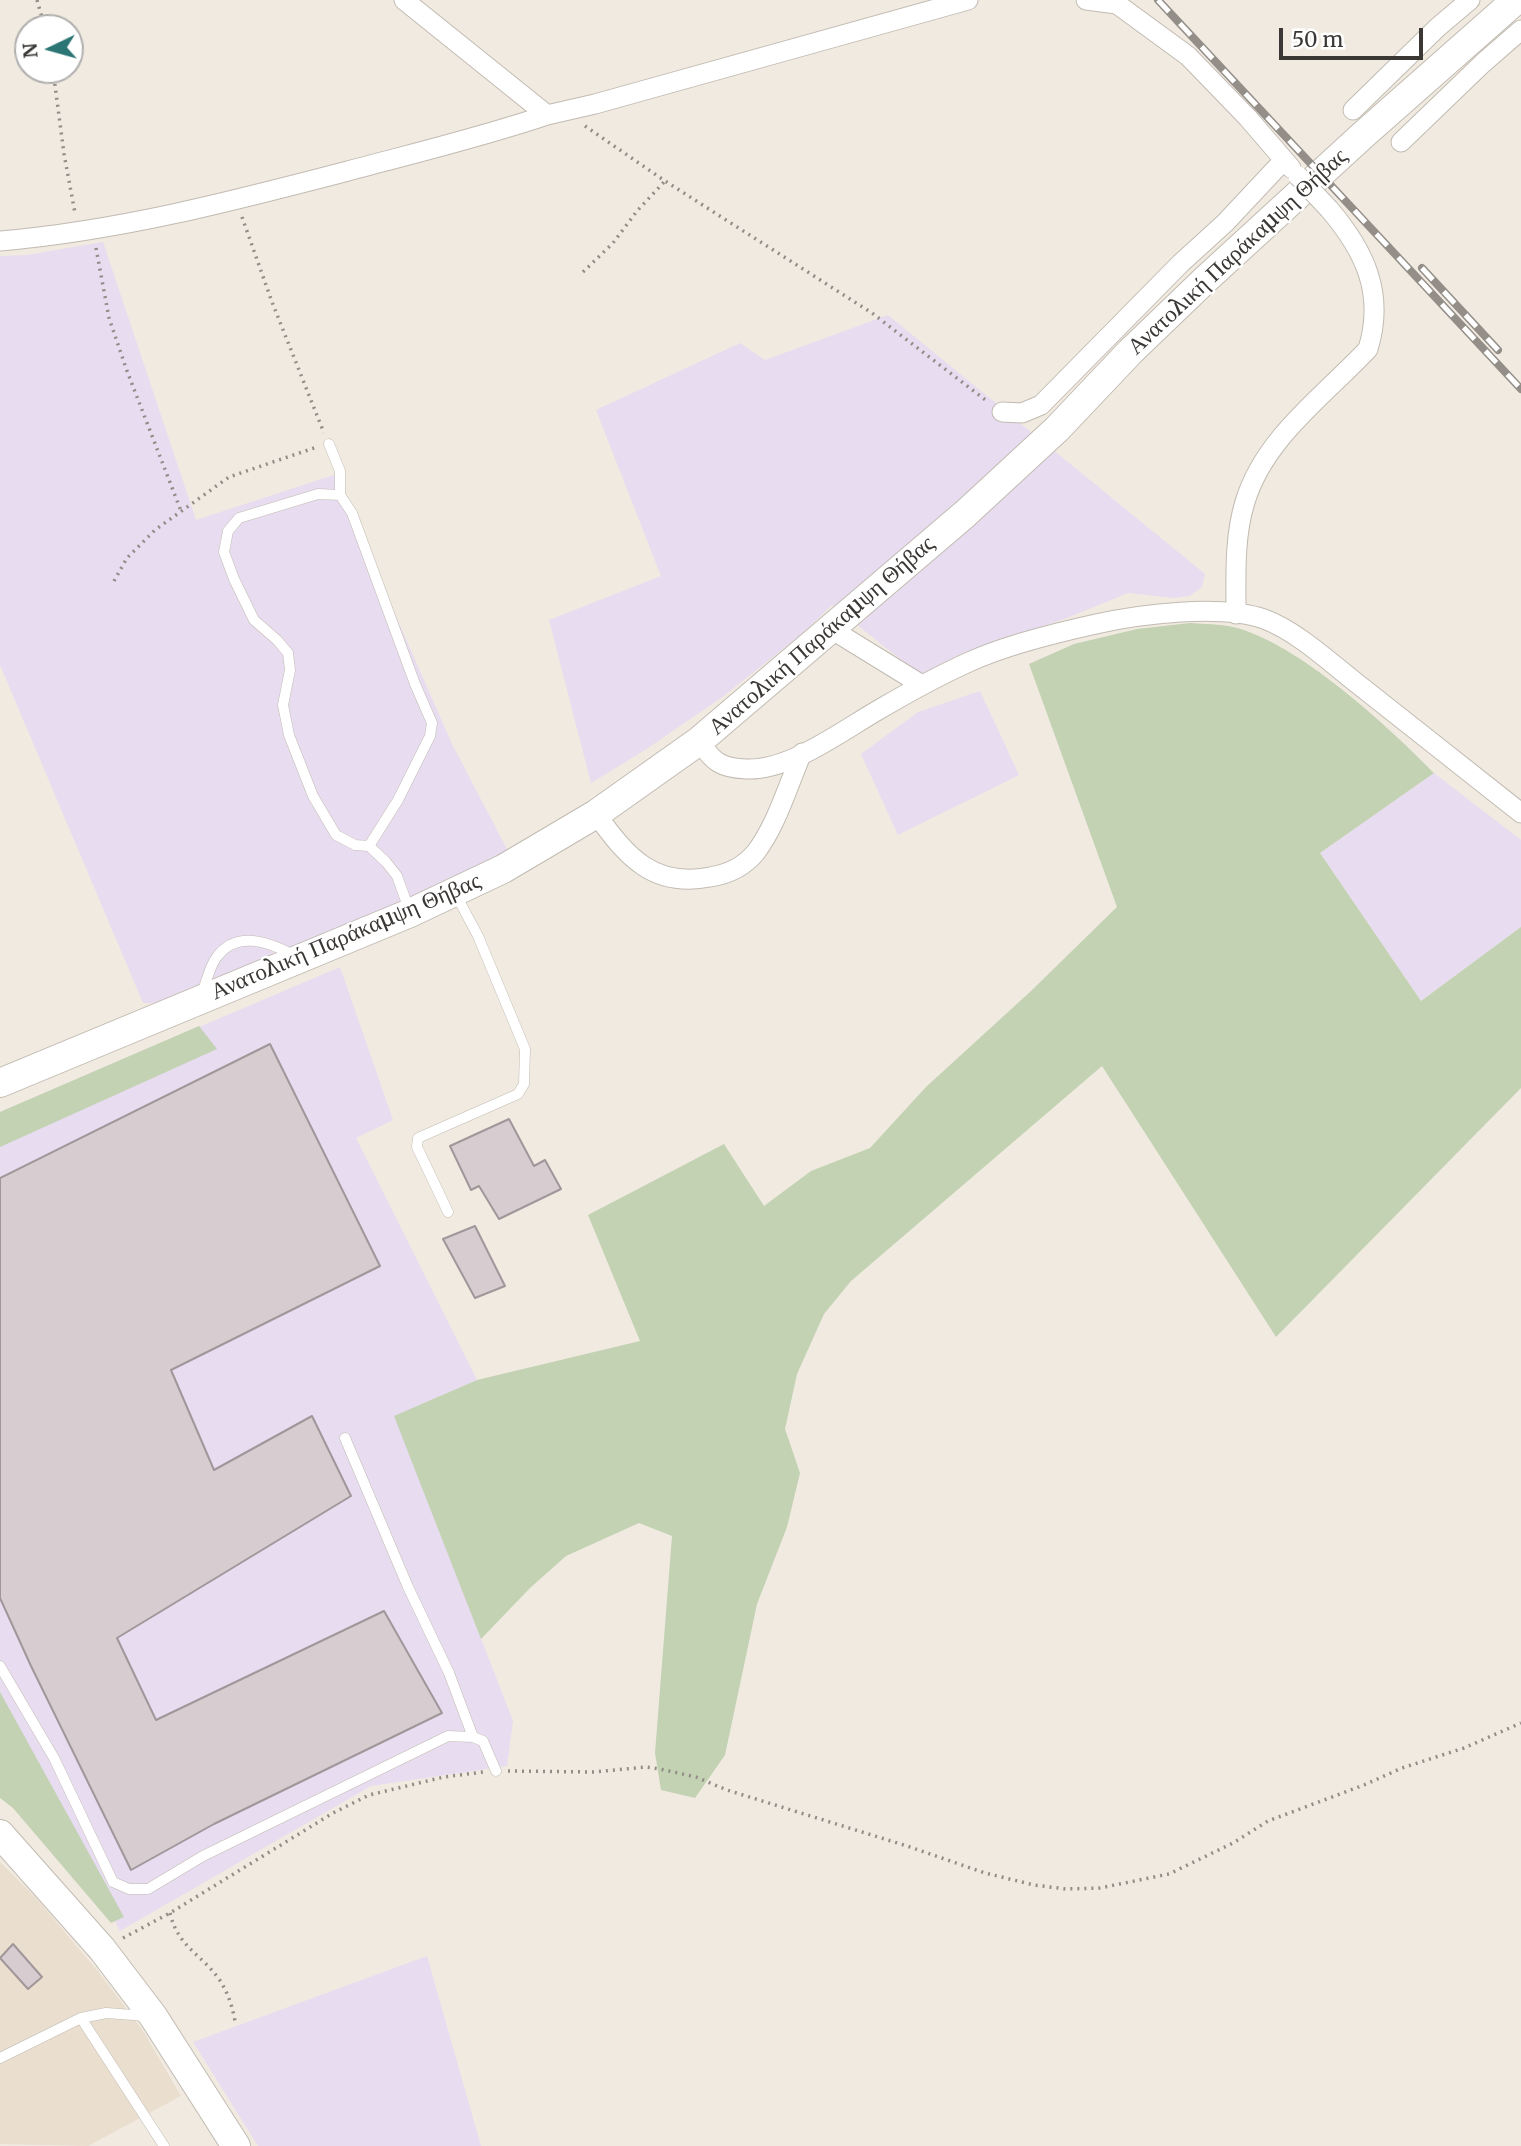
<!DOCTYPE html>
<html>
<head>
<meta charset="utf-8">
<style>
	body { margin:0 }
	#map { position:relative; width:1521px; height:2146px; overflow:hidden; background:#f1eae1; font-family:Merriweather,serif }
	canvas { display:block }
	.north { position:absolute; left:14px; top:14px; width:70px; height:70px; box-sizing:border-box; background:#fff; border:2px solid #b0afae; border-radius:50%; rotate:265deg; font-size:19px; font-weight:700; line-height:28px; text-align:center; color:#3a3734 }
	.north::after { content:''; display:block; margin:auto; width:24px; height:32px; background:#2b7574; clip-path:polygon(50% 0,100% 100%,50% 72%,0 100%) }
	.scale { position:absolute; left:1279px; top:28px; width:144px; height:32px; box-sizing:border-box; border:4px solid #3a3734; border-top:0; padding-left:9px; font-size:21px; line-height:24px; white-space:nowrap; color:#3a3734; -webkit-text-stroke:5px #fff; paint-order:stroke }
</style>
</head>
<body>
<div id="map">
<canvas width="1521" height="2146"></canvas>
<div class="north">N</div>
<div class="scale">50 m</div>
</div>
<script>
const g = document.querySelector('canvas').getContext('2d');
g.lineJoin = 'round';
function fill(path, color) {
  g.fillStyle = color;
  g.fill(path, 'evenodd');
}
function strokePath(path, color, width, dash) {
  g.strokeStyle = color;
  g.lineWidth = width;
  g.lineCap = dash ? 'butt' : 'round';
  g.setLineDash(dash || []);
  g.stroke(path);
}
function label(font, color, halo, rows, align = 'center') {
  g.font = font + ' Merriweather,serif';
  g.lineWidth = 5;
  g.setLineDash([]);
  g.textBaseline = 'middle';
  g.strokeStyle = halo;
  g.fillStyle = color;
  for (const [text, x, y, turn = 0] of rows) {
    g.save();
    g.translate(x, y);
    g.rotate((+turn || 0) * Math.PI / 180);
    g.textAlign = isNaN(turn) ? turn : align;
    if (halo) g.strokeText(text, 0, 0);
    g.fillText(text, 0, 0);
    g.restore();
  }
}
const built = new Path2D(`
	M0,1862L36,1898L96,1969L142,2029L181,2096L88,2146L0,2144Z`);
const industrial = new Path2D(`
	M103,242L196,520L334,475L452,744L509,853L441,889L158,1003H143L0,665V256L27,255Z
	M888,315L1205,574L1202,587L1189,596L1174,598L1128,593L1067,618L963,653L920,675L832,605L803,633L721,698L645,750L591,783L549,620L661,576L596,410L740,343L765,360Z
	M980,691L1019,775L898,835L861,754L918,712Z
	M1434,773L1521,840V927L1421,1001L1320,853Z
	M340,967L393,1120L356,1138L477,1380L395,1416L513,1721L507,1766L371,1786L120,1931L0,1706V1112Z
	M427,1956L481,2146H258L193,2042Z`);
const green = new Path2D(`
	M1190,623C1204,624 1220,624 1233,627C1297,642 1388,726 1434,773L1320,853L1421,1001L1521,927V1088L1276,1337L1102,1066L851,1281L824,1314L797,1374L785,1429L800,1473L787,1527L757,1604L725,1755L695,1798L661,1790L655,1753L672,1536L639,1523L566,1556L530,1588L481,1639L394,1416L477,1380L640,1341L588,1215L724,1144L764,1206L811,1171L870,1148L926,1087L1031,991L1117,907L1029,664L1074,644L1137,629Z
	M199,1026L217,1049L0,1147V1112Z
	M0,1692L124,1917L111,1923L13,1808L0,1798Z`);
const building = new Path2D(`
	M270,1044L380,1266L171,1370L214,1470L312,1416L351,1496L117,1638L156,1720L384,1611L442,1713L214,1824L131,1870L31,1666L0,1598V1178Z
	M509,1119L534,1166L545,1160L561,1189L499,1219L479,1186L471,1190L450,1146Z
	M475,1226L505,1286L475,1298L443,1239Z
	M13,1944L42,1977L28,1989L0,1958Z`);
const path = new Path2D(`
	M37,0L45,28
	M53,70L64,154L75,213
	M585,126L665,181L872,313L988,402
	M242,217L272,302L324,433
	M96,248L109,318L127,371L181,511
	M583,272L613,243L637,211L665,181
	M114,581L127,558L155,530L229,477L317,447
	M508,1771L594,1772L646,1767L660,1769L696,1777L727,1790L907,1846L985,1873L1034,1885L1066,1889L1100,1888L1169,1874L1233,1843L1268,1821L1364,1785L1402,1768L1464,1748L1521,1723
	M170,1913C178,1947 201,1954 219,1979C228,1993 232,2005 235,2021
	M123,1938L170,1913L333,1813L369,1795L444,1777L483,1772`);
const lane = new Path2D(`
	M329,444L340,471V495L352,513L415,684L432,723L430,736L398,800L369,846
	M340,495L318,494L239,518L228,531L224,552L234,579L254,620L277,640L288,653L290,670L283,705L289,735L313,796L336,835L355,845L369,846L386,862L397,876L410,912
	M202,994C206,983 209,968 216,958C236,929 270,942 295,956
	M448,1212L417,1147L418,1138L518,1094L524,1084L525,1049L478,936L455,893
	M345,1438L408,1587L449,1673L473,1737
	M0,1666L54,1758L113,1882L129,1889H148L203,1856L448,1736L473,1737L483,1741L496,1771
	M81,2018L164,2146
	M0,2058L81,2018L106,2013L147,2016`);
const street = new Path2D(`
	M404,0L547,115L595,104L968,0
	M1086,0L1117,4L1188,56L1248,118L1291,168
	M1353,110L1438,27L1470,0
	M1401,142L1483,63L1521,30
	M0,241C118,231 233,201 348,171C415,153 482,137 547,115
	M1002,412L1022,413L1041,405L1181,263L1225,223L1284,160
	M1236,614C1236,577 1234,537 1245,502C1264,438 1324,396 1368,349C1385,294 1365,251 1329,209
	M831,629L922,685
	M699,741C713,762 721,768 746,769C790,771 843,730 880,709C909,692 938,676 969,662C1006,645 1055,633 1096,624C1141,614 1220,604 1264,619C1297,631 1332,664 1359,685C1413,728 1467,770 1521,813
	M596,814C627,857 653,888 710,877C729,874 744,867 756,852C777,824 788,785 802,753`);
const secondary = new Path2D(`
	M0,1083L410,913L503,869L596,814L699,741L965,514L1057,429L1130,352L1206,279L1363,135L1516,0
	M0,1834L102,1949L153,2016L236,2146`);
const rail = new Path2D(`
	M1158,0L1521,389
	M1422,268L1498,350`);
const streetBridge = new Path2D(`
	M1298,176L1329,209`);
const streetNames = [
	["Ανατολική Παράκαμψη Θήβας",1238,252,-43],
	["Ανατολική Παράκαμψη Θήβας",822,636,-41],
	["Ανατολική Παράκαμψη Θήβας",346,937,-23]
];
fill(built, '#eadecf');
fill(industrial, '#e8dcf0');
fill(green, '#c2d2b2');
fill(building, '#d7ccd0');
strokePath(building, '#a1969a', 2);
strokePath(lane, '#c1bbb2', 11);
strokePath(street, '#c1bbb2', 21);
strokePath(secondary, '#c1bbb2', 30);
strokePath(path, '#918c86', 3.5, [2, 5]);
strokePath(lane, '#fff', 10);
strokePath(street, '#fff', 19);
strokePath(secondary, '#fff', 28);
strokePath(rail, '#938e88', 8);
strokePath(rail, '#fff', 5, [16]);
strokePath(streetBridge, '#c1bbb2', 21, []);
strokePath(streetBridge, '#fff', 19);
label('23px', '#3a3734', '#fff', streetNames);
</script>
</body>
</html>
